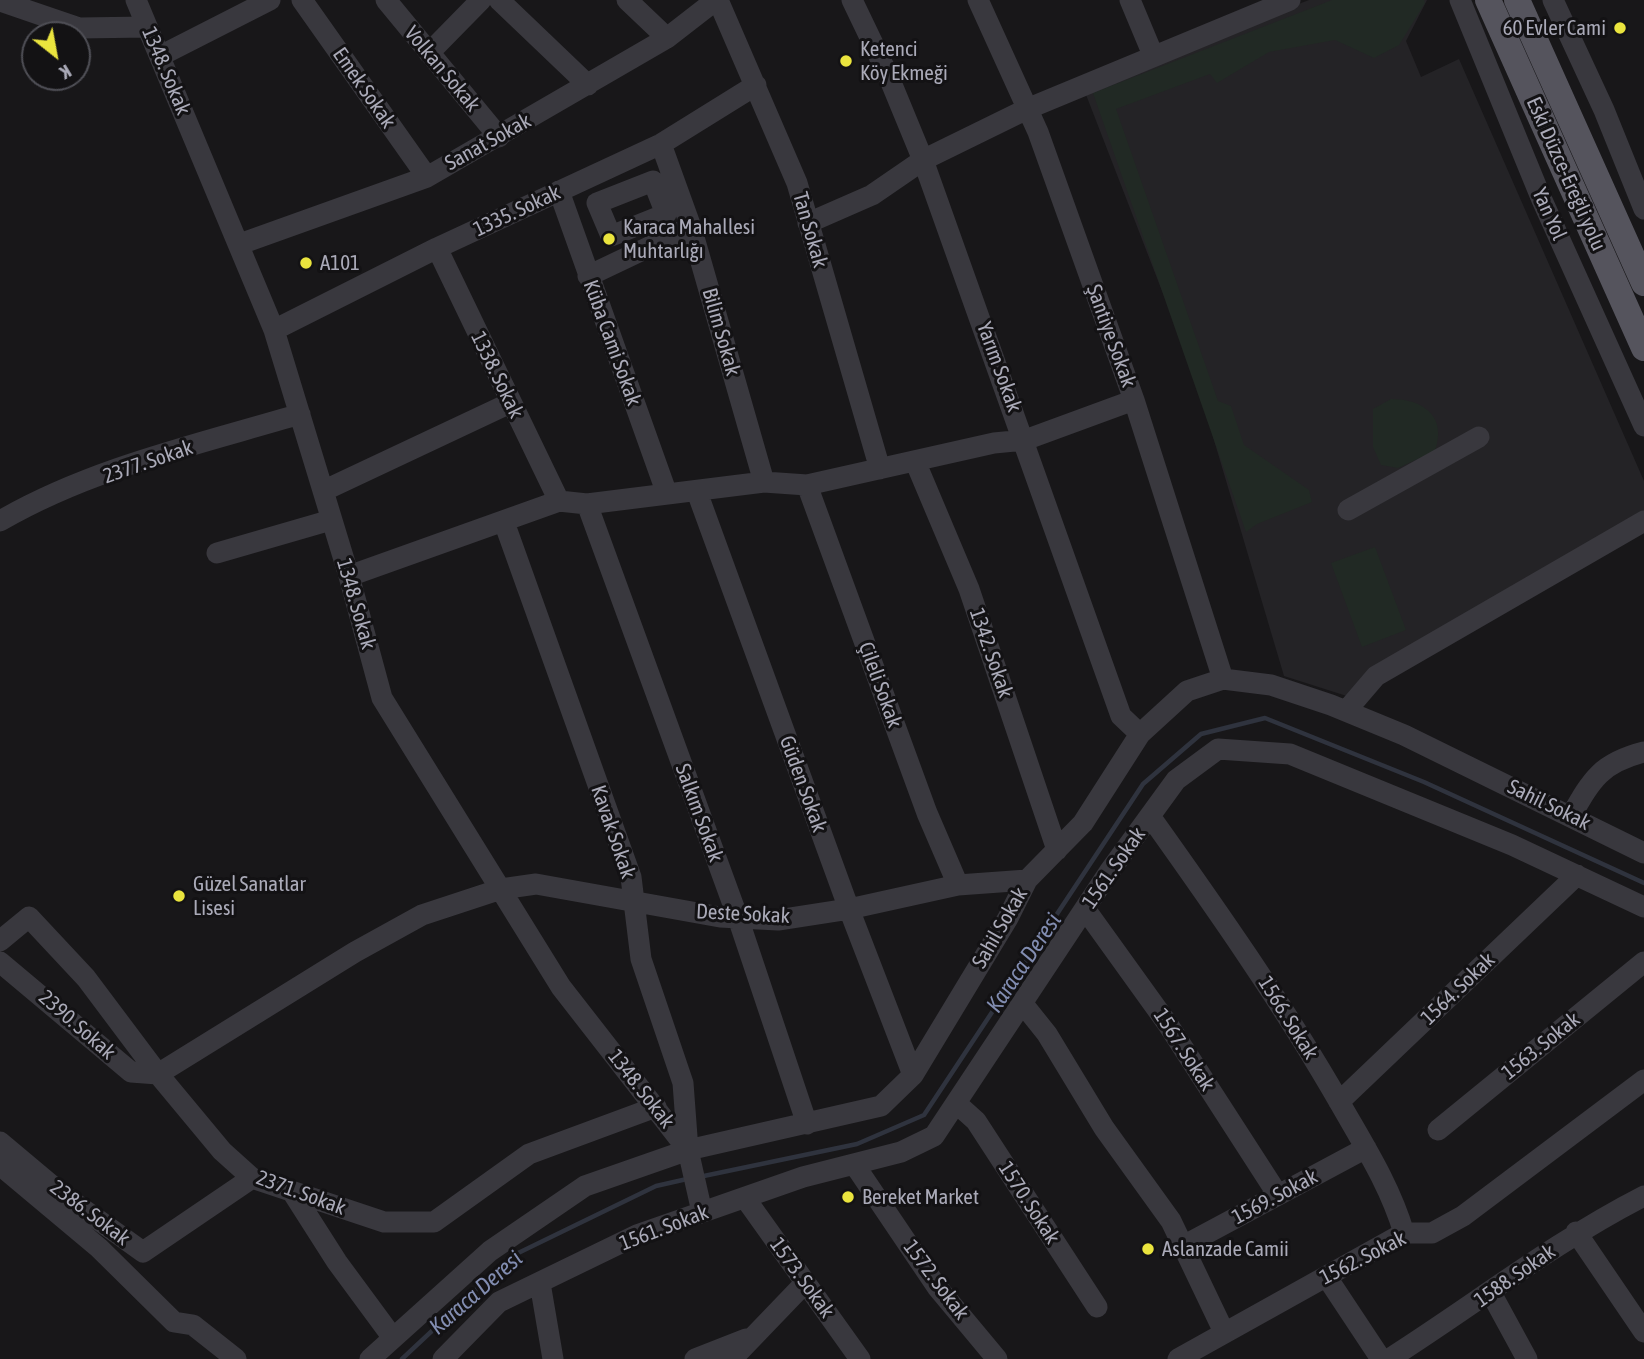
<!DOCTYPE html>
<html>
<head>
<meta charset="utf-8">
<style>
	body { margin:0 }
	#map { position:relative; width:1644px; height:1359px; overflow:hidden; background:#181719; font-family:"Asap Condensed",sans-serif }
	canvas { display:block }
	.north { position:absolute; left:21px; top:21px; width:70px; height:70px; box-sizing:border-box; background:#131214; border:2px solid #4f4f56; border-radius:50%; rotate:149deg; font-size:19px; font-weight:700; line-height:28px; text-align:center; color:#aaaab8 }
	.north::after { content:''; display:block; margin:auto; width:24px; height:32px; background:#eae43e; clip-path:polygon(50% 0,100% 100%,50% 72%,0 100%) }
</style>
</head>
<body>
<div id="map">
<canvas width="1644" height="1359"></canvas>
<div class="north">K</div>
</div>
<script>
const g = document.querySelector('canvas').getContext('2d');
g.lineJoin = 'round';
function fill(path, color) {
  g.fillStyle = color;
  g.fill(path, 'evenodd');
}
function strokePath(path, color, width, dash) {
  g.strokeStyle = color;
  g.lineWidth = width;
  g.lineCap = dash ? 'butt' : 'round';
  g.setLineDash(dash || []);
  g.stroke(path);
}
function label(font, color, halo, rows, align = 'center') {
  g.font = font + ' "Asap Condensed",sans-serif';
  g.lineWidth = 6;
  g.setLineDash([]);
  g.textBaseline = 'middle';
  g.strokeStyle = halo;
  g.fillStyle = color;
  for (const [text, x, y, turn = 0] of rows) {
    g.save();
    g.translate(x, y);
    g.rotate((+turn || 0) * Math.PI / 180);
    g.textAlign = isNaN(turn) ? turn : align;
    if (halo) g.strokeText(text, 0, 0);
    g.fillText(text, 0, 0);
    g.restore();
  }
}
const built = new Path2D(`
	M1309,0H1427L1406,41L1421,77L1459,59L1644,481V529L1353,698L1284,676L1195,376L1083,87Z`);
const green = new Path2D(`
	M1332,0H1424L1425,3L1399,45L1374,58L1335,40L1269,52L1217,83L1210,74L1116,109L1218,401L1231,406L1244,445L1309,490L1312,502L1257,524L1246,532L1093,93Z
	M1391,399C1424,399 1447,417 1435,451L1398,468L1381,465L1373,447V409Z
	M1375,547L1406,630L1362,647L1331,563Z`);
const stream = new Path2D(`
	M699,1177L857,1144L924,1115L1143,784L1201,734L1265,718L1424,782L1644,883
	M402,1359L512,1256L656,1186L687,1179`);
const minor = new Path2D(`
	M136,0L274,330L349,576L382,698L561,987L688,1150
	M302,0L427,177
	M386,0L499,137
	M499,0L588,85
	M627,0L667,38
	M718,0L797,183L880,469
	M852,0L888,75L923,160L1121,716L1140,734
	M978,0L1038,132L1134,400L1223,679
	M1130,0L1153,55
	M1460,0L1542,200L1644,426
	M1553,0L1604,110L1644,209
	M0,1L79,28L147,27
	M429,53L481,0
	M160,56L270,0
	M661,144L691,227L764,482
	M653,181L666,214L611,236L597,203Z
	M559,191L667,494
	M808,223L872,195L923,160L1027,109L1290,0
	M240,244L427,177L667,38L716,0
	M437,248L559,501
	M588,276L691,227
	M274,330L437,248L661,144L756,85
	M915,461L969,589L1057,850
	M807,485L927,813L958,885
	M323,491L510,403
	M697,492L849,909L913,1075
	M587,504L738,918L807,1124
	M1348,510L1479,437
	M0,521C91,468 199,444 300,414
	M504,522L631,877L641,959L683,1083L688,1150L702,1212
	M217,553L331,520
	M349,576L559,501L587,504L764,482L807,485L994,443L1025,440L1134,400
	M1346,711L1376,676L1644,521
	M1150,816C1217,910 1283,1004 1341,1105C1365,1147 1390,1186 1404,1233
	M1571,816C1592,779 1601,763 1644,752
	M1085,909L1167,1023L1278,1195
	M0,941L29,917L86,978L158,1074L222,1151L252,1178L384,1222H434L529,1154L656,1107
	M0,962L131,1072L158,1074L355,952L422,915L501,889L536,884L720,917L778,920L849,909L958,885L1027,880
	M1023,1004L1047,1034L1104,1128L1171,1221L1224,1332
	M1339,1102L1577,875
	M956,1103L976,1121L1097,1307
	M1438,1130L1644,962
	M0,1142L62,1194L143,1252L252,1178
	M854,1164L937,1287L997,1359
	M0,1165L99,1248L174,1322L193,1325L236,1359
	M293,1193L337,1262L393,1338
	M745,1198L860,1359
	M1576,1232L1644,1332
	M1185,1245L1366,1148
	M1326,1276L1381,1359
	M540,1283L553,1359
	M1491,1293L1527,1359
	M370,1359L490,1251L585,1186L688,1150L881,1106L913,1075L1008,918L1027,880L1083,823L1140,734L1187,691L1223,679L1271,685L1331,705L1404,735L1644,853
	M443,1359L499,1302L637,1235L803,1177L901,1152L934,1136L1109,872L1176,780L1218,749L1290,754L1512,845L1644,907
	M695,1359L746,1339
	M732,1359L805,1283
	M1178,1359L1404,1233H1432L1463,1216L1644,1080
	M1389,1359C1474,1305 1554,1242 1644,1196`);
const major = new Path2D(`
	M1488,0L1644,348
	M1517,0L1644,283`);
const markers = [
	[1620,28,7,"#eae43e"],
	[846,61,7,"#eae43e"],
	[609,239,7,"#eae43e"],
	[306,263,7,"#eae43e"],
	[179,896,7,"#eae43e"],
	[848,1197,7,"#eae43e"],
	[1148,1249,7,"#eae43e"]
];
const poiNames = [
	["60 Evler Cami",1606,28,"right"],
	["Ketenci",860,49],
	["Köy Ekmeği",860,73],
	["Karaca Mahallesi",623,227],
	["Muhtarlığı",623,251],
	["A101",320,263],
	["Güzel Sanatlar",193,884],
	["Lisesi",193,908],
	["Bereket Market",862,1197],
	["Aslanzade Camii",1162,1249]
];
const streetNames = [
	["Volkan Sokak",442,69,50],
	["1348. Sokak",166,71,67],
	["Emek Sokak",364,88,55],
	["Sanat Sokak",488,142,-29],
	["Eski Düzce-Ereğli yolu",1566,174,66],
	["1335. Sokak",517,211,-25],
	["Yan Yol",1549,214,66],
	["Tan Sokak",810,230,74],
	["Bilim Sokak",721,332,74],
	["Şantiye Sokak",1111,336,70],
	["Küba Cami Sokak",612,343,70],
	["Yarım Sokak",999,367,70],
	["1338. Sokak",497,375,64],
	["2377. Sokak",148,462,-19],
	["1348. Sokak",356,604,74],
	["1342. Sokak",991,653,71],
	["Çileli Sokak",880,685,70],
	["Güden Sokak",803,784,70],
	["Sahil Sokak",1549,805,26],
	["Salkım Sokak",699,813,70],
	["Kavak Sokak",613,832,71],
	["1561. Sokak",1114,868,-55],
	["Deste Sokak",743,914,3],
	["Sahil Sokak",1000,928,-60],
	["1564. Sokak",1458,989,-44],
	["1566. Sokak",1288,1018,58],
	["2390. Sokak",77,1025,41],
	["1563. Sokak",1541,1046,-39],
	["1567. Sokak",1184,1050,57],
	["1348. Sokak",641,1089,52],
	["2371. Sokak",301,1193,20],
	["1569. Sokak",1275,1197,-28],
	["1570. Sokak",1029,1203,57],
	["2386. Sokak",90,1213,37],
	["1561. Sokak",664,1228,-21],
	["1562. Sokak",1363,1258,-27],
	["1588. Sokak",1515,1276,-35],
	["1573. Sokak",802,1278,54],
	["1572. Sokak",936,1280,53]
];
const waterNames = [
	["Karaca Deresi",1024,963,-56],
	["Karaca Deresi",476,1293,-41]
];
fill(built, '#242326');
fill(green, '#212924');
strokePath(stream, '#2f333e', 4.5);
strokePath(minor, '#39383e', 21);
strokePath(major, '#55545d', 26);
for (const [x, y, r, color] of markers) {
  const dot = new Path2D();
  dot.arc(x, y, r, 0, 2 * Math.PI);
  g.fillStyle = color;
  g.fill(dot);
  strokePath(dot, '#131214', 2.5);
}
label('21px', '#aaaab8', '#131214', poiNames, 'left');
label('21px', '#aaaab8', '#131214', streetNames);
label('italic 23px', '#828db1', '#131214', waterNames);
</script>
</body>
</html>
